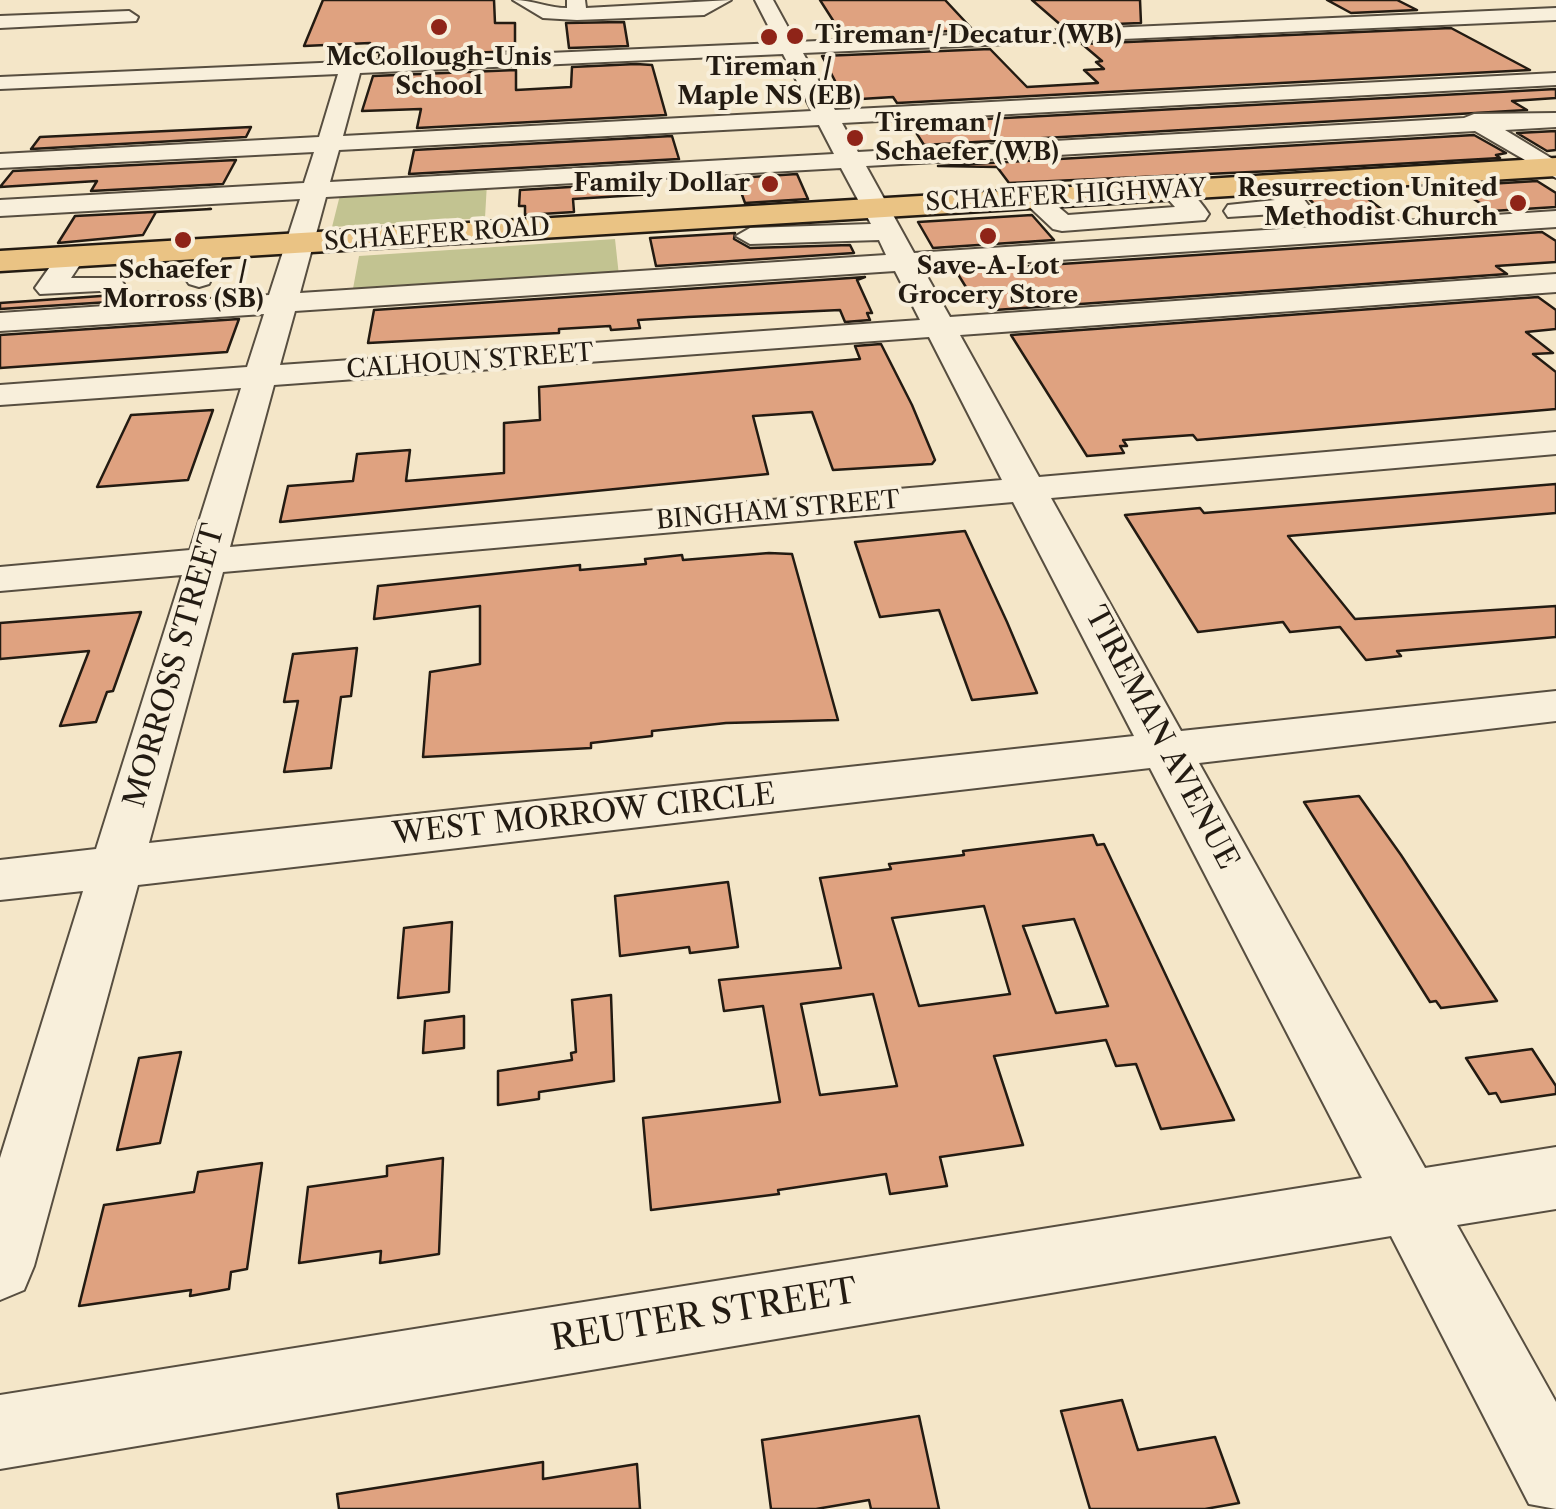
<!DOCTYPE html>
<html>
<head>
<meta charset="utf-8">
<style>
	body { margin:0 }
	canvas { display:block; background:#f4e6c8 }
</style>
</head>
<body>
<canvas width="1556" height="1509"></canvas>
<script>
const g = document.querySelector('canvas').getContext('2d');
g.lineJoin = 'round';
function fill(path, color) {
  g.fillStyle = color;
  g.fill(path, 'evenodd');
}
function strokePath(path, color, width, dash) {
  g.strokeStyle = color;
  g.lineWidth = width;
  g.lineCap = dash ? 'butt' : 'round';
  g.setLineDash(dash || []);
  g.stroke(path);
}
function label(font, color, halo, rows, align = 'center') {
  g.font = font + ' "Libre Caslon Text",serif';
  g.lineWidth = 8;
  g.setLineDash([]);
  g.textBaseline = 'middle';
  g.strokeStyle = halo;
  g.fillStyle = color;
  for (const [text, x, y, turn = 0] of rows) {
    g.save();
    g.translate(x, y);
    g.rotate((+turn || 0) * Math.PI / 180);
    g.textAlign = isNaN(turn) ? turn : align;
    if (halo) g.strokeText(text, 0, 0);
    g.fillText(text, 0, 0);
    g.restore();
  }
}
const green = new Path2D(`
	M487,183L485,218L332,227L341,191Z
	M615,239L619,276L352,294L359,256Z`);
const building = new Path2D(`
	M323,0H494L495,23H515V51L379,57L380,52H368L370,43L304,46Z
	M820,0H945L973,30L843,36Z
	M1032,0H1140L1141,23L1062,26Z
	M1327,0H1397L1417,10L1351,13Z
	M624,22L628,46L569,48L566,23Z
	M1451,28L1530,70L897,103L893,97L845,100L822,56L990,49L1027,87L1098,83L1084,70L1104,69L1096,62L1102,61L1082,44Z
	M636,64L652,65L666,115L417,128L421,109L362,111L373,76L516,70V90L571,87L572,67Z
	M1556,89V98L1512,101L1527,110L924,145L910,123Z
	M251,127L246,137L31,149L40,137Z
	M1556,131V150L1547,151L1517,133Z
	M1474,135L1506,153L1496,155L1500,158L1273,171L1009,183L997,167L938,166Z
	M672,136L679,159L409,174L414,150Z
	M236,160L223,184L91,191L97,181L0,187L13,171Z
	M797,174L808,199L745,203L736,178Z
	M1537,181L1556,193V207L1492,211L1454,186Z
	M653,182L655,194L573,199L574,212L525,215V206H519L520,190Z
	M1359,192L1393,218L1333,222L1305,195Z
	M211,209L156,212L143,235L58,243L75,216Z
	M1032,215L1054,240L933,248L918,222Z
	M1542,232L1556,241V262L1496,266L1507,274L995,310L991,304L977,305L956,271Z
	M735,233L734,239L750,248L850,245L854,253L656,266L650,238Z
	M865,277L857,280L872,313H867L870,320L845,322L840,310L688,317L638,320L640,328L611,330L610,326L559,329V333L368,343L374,310Z
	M159,292L156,299L0,309V303Z
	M1538,297L1556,310V329L1526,332L1553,353L1533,354L1556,372V409L1197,440L1193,435L1123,440L1127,446H1120L1124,453L1087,456L1011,335Z
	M239,319L227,352L0,368V335Z
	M881,344L912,405L935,460L932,464L833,470L812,412L753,416L768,474L280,522L288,486L353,481L357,454L410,450L406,481L504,473V423L540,420L539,387L860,359L855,346Z
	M213,410L188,480L97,487L131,415Z
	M1556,484V513L1288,536L1355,619L1556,606V637L1397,651L1401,656L1366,660L1340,627L1290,632L1283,622L1198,632L1125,515L1200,508L1204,513Z
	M965,531L1007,622L1037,693L972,700L939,610L880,617L855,542Z
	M769,553L792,554L838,720L726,723L652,731V736L591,743V748L423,757L430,672L480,664V606L374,619L378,586L580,565V570L646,564L645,559L682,555L683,560Z
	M141,612L113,691L107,692L96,722L60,726L89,651L0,659V623Z
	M357,648L351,696L341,697L331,768L284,772L298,701L284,702L293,654Z
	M1359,796L1401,855L1497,1001L1441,1008L1436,1001L1430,1002L1304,802Z
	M1093,835L1097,845L1104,844L1234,1120L1161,1129L1136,1064L1116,1066L1106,1040L994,1056L1023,1145L940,1157L947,1186L890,1194L886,1174L778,1190L779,1194L651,1210L643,1118L780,1102L763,1006L724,1011L719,980L841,968L820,878L891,869L889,864L964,855L963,851ZM984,906L1010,994L919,1006L892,918ZM1074,919L1108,1006L1056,1013L1023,926ZM873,994L897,1086L820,1095L801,1004Z
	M728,882L738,947L690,953L689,947L620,956L615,896Z
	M452,922L449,992L398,998L404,928Z
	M611,995L614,1081L539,1092V1099L498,1105V1071L572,1060L571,1053L576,1052L572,1000Z
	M464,1016V1048L423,1053L425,1021Z
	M1532,1049L1556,1086V1094L1501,1102L1496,1093L1489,1094L1466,1058Z
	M181,1052L160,1143L117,1150L139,1058Z
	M443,1158L439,1254L380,1263L381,1251L299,1263L308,1187L387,1176V1166Z
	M262,1163L247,1269L231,1272L229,1289L190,1296L191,1290L79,1306L104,1205L194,1192L198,1172Z
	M1122,1400L1138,1450L1215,1437L1239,1503L1205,1509H1090L1061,1411Z
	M919,1416L939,1509H871L869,1500L816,1509H771L762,1440Z
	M543,1462V1479L637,1464L640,1509H339L337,1494Z`);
const minor = new Path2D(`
	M513,0C533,0 548,8 567,8V0H585L586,8L731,0L704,15L577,20L543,18Z
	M755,0H773L796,42L1556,8V20L803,53L835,110L1556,73V85L842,123L858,152L1464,118L1474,114L1556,113V127L1505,130L1556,161V178L1475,131L866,166L914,253L1556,211V227L923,269L950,317L1556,274V292L960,335L1039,477L1556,432V454L1051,498L1181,731L1556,691V721L1199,763L1425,1168L1556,1147V1209L1457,1225L1556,1402V1509L1529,1504L1391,1236L0,1469V1395L1362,1178L1150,768L138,885L34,1266L24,1290L0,1300V1158L83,891L0,900V860L96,849L182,575L0,591V567L190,550L241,388L0,405V385L247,367L264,314L0,331V313L269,295L300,199L0,216V200L304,183L314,152L0,168V154L319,137L338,74L0,89V77L777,43ZM783,54L812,111L343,136L360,73ZM819,125L834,154L330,182L339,150ZM841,168L871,224L750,228L736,236L750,244L879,240L886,255L300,293L326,197ZM895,271L920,320L280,365L295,311ZM929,337L1002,480L230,547L274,385ZM1013,502L1134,736L149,843L223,572Z
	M129,11L138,17L136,21L0,28V16Z
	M1273,176C1287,180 1301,194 1309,206L1305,212L1228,217L1224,211L1228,205L1275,200L1260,184Z
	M1173,182C1188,186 1201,202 1209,214L1205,220L1062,231L1053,229L1020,198L1024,193H1042L1068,215L1175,207L1160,190Z
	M212,241L226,249L209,284L199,287L189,284L185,278L202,243Z
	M71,249L85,257L71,278H119L124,284L119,290L40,294L35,288L61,251Z`);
const major = new Path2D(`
	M1556,158V176L0,271V251Z`);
const markers = [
	[439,27,10,"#8f2418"],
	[795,36,10,"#8f2418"],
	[769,37,10,"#8f2418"],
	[855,138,10,"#8f2418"],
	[770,184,10,"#8f2418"],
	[1518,203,10,"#8f2418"],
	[988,236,10,"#8f2418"],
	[183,240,10,"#8f2418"]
];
const farPoinames = [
	["Tireman / Decatur (WB)",815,36,"left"],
	["McCollough-Unis",439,58],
	["School",439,87],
	["Tireman /",769,68],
	["Maple NS (EB)",769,97],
	["Tireman /",875,124,"left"],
	["Schaefer (WB)",875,153,"left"],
	["Family Dollar",750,184,"right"],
	["Resurrection United",1498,189,"right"],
	["Methodist Church",1498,218,"right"],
	["Save-A-Lot",988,267],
	["Grocery Store",988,296],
	["Schaefer /",183,271],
	["Morross (SB)",183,300]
];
const farStreetnames = [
	["SCHAEFER HIGHWAY",1066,196,-3],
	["SCHAEFER ROAD",437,235,-4],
	["CALHOUN STREET",470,362,-4],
	["BINGHAM STREET",778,511,-5]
];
const streetNames = [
	["MORROSS STREET",175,666,-74],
	["TIREMAN AVENUE",1161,738,62],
	["WEST MORROW CIRCLE",584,815,-6]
];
const nearStreetnames = [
	["REUTER STREET",704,1316,-9]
];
fill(green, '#c2c391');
fill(building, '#dfa280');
strokePath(building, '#231b12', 2.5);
strokePath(minor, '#574e40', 4);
strokePath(major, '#231b12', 5);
fill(minor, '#f8efdb');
fill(major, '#eac384');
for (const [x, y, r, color] of markers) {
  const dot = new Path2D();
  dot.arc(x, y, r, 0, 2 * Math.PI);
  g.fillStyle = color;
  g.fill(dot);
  strokePath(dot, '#f8efdb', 4);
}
label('bold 25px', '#231b12', '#f8efdb', farPoinames);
label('25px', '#231b12', '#f8efdb', farStreetnames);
label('30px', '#231b12', '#f8efdb', streetNames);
label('35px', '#231b12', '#f8efdb', nearStreetnames);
</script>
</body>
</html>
